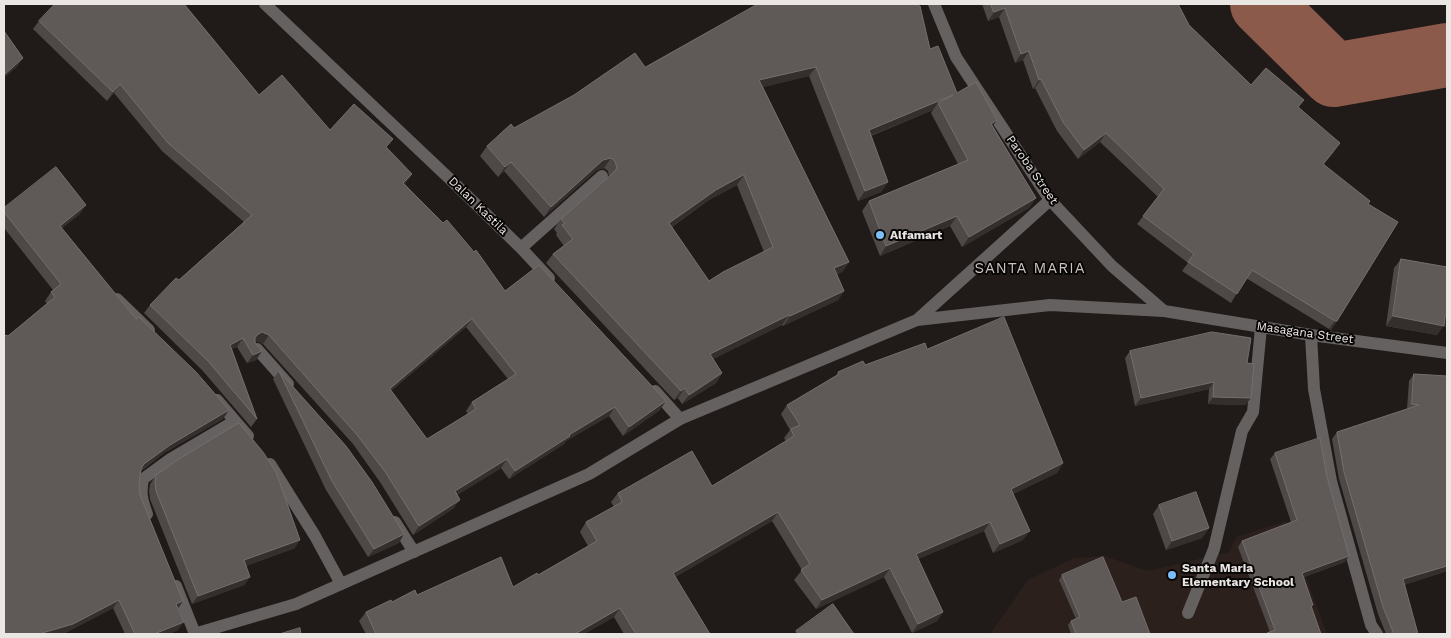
<!DOCTYPE html>
<html>
<head>
<meta charset="utf-8">
<style>
	body { margin:0 }
	#map { position:relative; width:1451px; height:638px; overflow:hidden; background:#201a19; font-family:"Work Sans",sans-serif }
	canvas { display:block }
	.frame { position:absolute; inset:0; border:5px solid #eae6e4; pointer-events:none }
</style>
</head>
<body>
<div id="map">
<canvas width="1451" height="638"></canvas>
<div class="frame"></div>
</div>
<script>
const g = document.querySelector('canvas').getContext('2d');
g.lineJoin = 'round';
function fill(path, color) {
  g.fillStyle = color;
  g.fill(path, 'evenodd');
}
function strokePath(path, color, width, dash) {
  g.strokeStyle = color;
  g.lineWidth = width;
  g.lineCap = dash ? 'butt' : 'round';
  g.setLineDash(dash || []);
  g.stroke(path);
}
function label(font, color, halo, rows, align = 'center') {
  g.font = font + ' "Work Sans",sans-serif';
  g.lineWidth = 4;
  g.setLineDash([]);
  g.textBaseline = 'middle';
  g.strokeStyle = halo;
  g.fillStyle = color;
  for (const [text, x, y, turn = 0] of rows) {
    g.save();
    g.translate(x, y);
    g.rotate((+turn || 0) * Math.PI / 180);
    g.textAlign = isNaN(turn) ? turn : align;
    if (halo) g.strokeText(text, 0, 0);
    g.fillText(text, 0, 0);
    g.restore();
  }
}
const built = new Path2D(`
	M1286,521L1327,634H990L1028,580L1074,558L1105,556L1148,571L1229,552L1236,537Z`);
const river = new Path2D(`
	M1262,4L1334,75L1447,55`);
const service = new Path2D(`
	M1188,613L1214,549L1242,431L1253,412L1261,327`);
const minor = new Path2D(`
	M265,4L453,182L521,248L549,278
	M521,248L602,176
	M117,299L149,330
	M1311,335L1314,389L1331,481L1371,625L1377,634
	M257,349L288,384
	M655,391L680,419
	M217,400L248,436
	M270,464L315,536L341,584
	M147,514C142,500 140,494 143,479L169,460L235,421
	M395,522L414,552
	M176,586L195,634`);
const tertiary = new Path2D(`
	M934,4L956,57L1050,200L1112,266L1164,311
	M917,320L1050,305L1164,311L1311,335L1447,353
	M194,634L296,604L589,474L680,419L917,320L1050,200`);
const wall = new Path2D(`
	M982,4H1178L1189,25L1251,85L1299,107L1334,152L1324,164L1368,204L1337,321L1331,330L1329,329L1246,278L1231,303L1182,271L1188,263L1137,224L1158,197L1100,142L1078,159L1057,131L1035,88L1033,89L1023,60L1015,63L999,17L988,21Z
	M185,5L259,95L330,130L387,148L412,174L405,184L505,291L660,410L623,436L609,416L566,441L564,444L509,479L501,468L457,495L454,508L413,535L380,482L353,444L263,344L256,341L255,343L262,351L256,360L247,363L237,347L232,349L257,419L251,427L202,370L144,313L150,305L179,280L244,222L162,151L114,93L107,101L33,29L39,21ZM466,327L508,379L472,402L466,411L468,414L427,439L391,391Z
	M930,49L957,93L997,120L993,126L1036,198L1029,208L962,247L950,226L880,256L862,211L869,201L958,164L931,113L933,110L871,136L888,182L881,192L858,201L809,76L763,87L849,262L842,272L837,274L844,291L838,300L783,326L782,325L713,359L722,373L716,383L682,404L678,398L674,400L546,263L553,254L564,246L556,235L557,233L554,229L561,219L609,177L608,171L604,168L597,170L544,217L504,171L498,177L480,156L487,146L514,128L645,67ZM737,185L764,252L709,281L672,227L709,200Z
	M4,208L80,214L62,228L136,319L223,419L164,453L141,471L139,483L140,495L183,601L178,608V630L169,634H125L113,608L67,632L61,634H4L8,336L47,304L45,301L51,292L53,290L4,228Z
	M1401,259L1447,267V327L1443,326L1437,335L1386,326L1394,268Z
	M927,349L1063,463L1057,473L1013,494L1023,540L993,553L984,531L918,559L943,612L937,621L912,633L884,577L816,609L794,580L802,570L772,521L675,577L710,634H624L614,617L584,634H366L359,621L366,612L392,602L417,595L513,587L538,575L588,546L580,532L586,522L614,507L611,502L618,493L712,486L786,441L784,438L790,430L781,414L787,405L836,376L838,372Z
	M1130,351L1247,363L1251,398L1245,405L1208,404L1209,389L1135,406L1125,358Z
	M279,371L399,543L368,557L326,490L273,379Z
	M1414,374L1447,571L1404,585L1418,634H1386L1378,614L1339,479L1332,439L1337,432L1407,409L1409,381Z
	M1275,453L1327,477L1345,562L1304,577L1312,607L1321,634H1266L1270,632L1238,547L1242,541L1291,522L1270,459Z
	M156,475L295,548L246,566L250,577L244,585L192,604L150,499L149,491L150,484Z
	M1159,505L1209,528L1202,538L1166,550L1153,514Z
	M1062,575L1122,602L1150,634H1071L1068,625L1071,621L1076,619L1059,580Z`);
const shadedWall = new Path2D(`
	M1005,8L999,17L988,21L994,12Z
	M1029,51L1023,60L1015,63L1021,54Z
	M23,58L17,67L4,78V75Z
	M816,67L809,76L752,90L759,80Z
	M1041,79L1035,88L1033,89L1039,80Z
	M120,84L114,93L107,101L113,92Z
	M953,95L938,103L933,110L862,139L869,130Z
	M997,120L990,130L991,124Z
	M1106,133L1100,142L1078,159L1084,150Z
	M1340,143L1334,152L1317,172L1323,164Z
	M611,158L604,168L597,170L544,217L551,207L603,160Z
	M511,162L504,171L498,177L505,167Z
	M412,174L406,183L397,191L403,183Z
	M744,175L737,185L709,200L663,233L669,223L716,190Z
	M888,182L881,192L858,201L865,191Z
	M1036,198L1029,208L962,247L969,237Z
	M86,205L80,214L54,234L60,226Z
	M957,216L950,226L880,256L886,246Z
	M849,262L842,272L827,278L834,268Z
	M844,291L838,300L783,326L790,316Z
	M789,315L782,325L703,364L710,354Z
	M1393,316H1447V327L1443,326L1437,335L1386,326Z
	M472,319L466,327L384,397L390,389Z
	M1335,321H1337L1331,330L1329,329Z
	M262,332L269,335L263,344L256,341L251,343L257,335Z
	M243,338L237,347L224,353L230,345Z
	M262,351L256,360L247,363L253,355Z
	M722,373L716,383L682,404L689,395Z
	M1214,382L1209,389L1135,406L1141,398Z
	M685,388L678,398L674,400L681,391Z
	M1213,397L1251,398L1245,405L1208,404Z
	M666,401L660,410L623,436L629,427Z
	M615,407L609,416L566,441L564,444L509,479L515,471L569,435Z
	M229,410L223,419L164,453L138,472L144,464L170,445Z
	M507,459L501,468L449,500L455,491Z
	M1063,463L1057,473L1004,498L1011,489Z
	M460,500L454,508L413,535L419,526Z
	M778,512L772,521L667,582L673,573Z
	M990,522L984,531L909,563L916,554Z
	M1209,528L1202,538L1166,550L1172,541Z
	M1030,531L1023,540L993,553L1000,544Z
	M404,534L399,543L368,557L374,549Z
	M300,540L295,548L238,569L244,560Z
	M1349,556L1345,562L1298,579L1302,573Z
	M1447,566V571L1398,587L1403,579Z
	M890,568L884,577L816,609L822,600Z
	M250,577L244,585L192,604L198,596Z
	M119,600L113,608L67,632L61,634H39Z
	M183,601L177,610L176,604Z
	M620,608L614,617L584,634H575Z
	M943,612L937,621L912,633L918,624Z
	M184,622L178,630L169,634H154Z`);
const building = new Path2D(`
	M55,4H184L259,95L282,75L330,130L354,104L393,139L386,147L412,174L403,183L443,223L447,220L474,252L476,250L505,291L539,265L666,401L629,427L615,407L569,435L570,436L515,471L507,459L455,491L460,500L419,526L386,473L358,436L269,335L262,332L257,335L255,338V343L262,351L253,355L243,338L230,345L257,419L208,361L150,305L176,278L179,280L252,215L168,143L120,84L113,92L39,21ZM472,319L516,374L472,402L476,409L427,439L390,389Z
	M758,4H918V6H920L930,49L938,46L957,93L976,82L997,120L991,124L1036,198L969,237L957,216L886,246L869,201L968,160L938,103L953,95L869,130L888,182L865,191L816,67L759,80L849,262L834,268L844,291L790,316L789,315L710,354L722,373L689,395L685,388L681,391L553,254L573,239L562,225L565,223L561,219L614,172L617,168L615,161L611,158L603,160L551,207L511,162L505,167L487,146L511,124L514,128L574,95L635,53L645,67ZM744,175L773,247L723,272L709,281L669,223L716,190Z
	M991,4H1178L1189,25L1251,85L1266,68L1304,100L1298,107L1340,143L1323,164L1370,201L1368,204L1398,222L1337,321H1335L1252,270L1237,294L1188,262L1194,254L1143,216L1164,189L1106,133L1084,150L1063,122L1041,79L1039,80L1029,51L1021,54L1005,8L994,12Z
	M4,31L23,58L4,75Z
	M56,167L86,205L60,226L136,319L139,317L196,372L229,410L170,445L144,464L141,469L139,483L140,495L183,601L176,604L184,622L154,634H135L119,600L73,624L39,634H4V337L6,335L8,336L55,297L51,292L61,284L4,212V208Z
	M1401,259L1447,267V316H1445L1444,326L1393,316Z
	M1004,317L1063,463L1011,489L1030,531L1000,544L990,522L916,554L943,612L918,624L890,568L822,600L801,570L810,564L778,512L673,573L710,634H636L620,608L575,634H376L366,612L391,600L392,602L415,590L417,595L501,557L513,587L537,573L538,575L597,541L586,522L622,502L618,493L692,451L712,486L794,436L791,429L800,425L787,405L839,374L838,372L863,361L865,365L925,343L927,349Z
	M1212,332L1251,338L1247,363L1254,364L1251,398L1213,397L1214,382L1141,398L1130,351Z
	M279,371L346,446L372,482L404,534L374,549L332,481Z
	M1414,374L1447,376V566L1403,579L1418,634H1394L1383,607L1344,472L1337,432L1419,405L1412,404Z
	M239,423L263,452L276,472L300,540L244,560L250,577L198,596L156,491L155,483L156,475L179,459Z
	M1320,438L1327,477L1349,556L1302,573L1313,605L1311,606L1321,634H1268L1267,633L1275,630L1242,541L1297,520L1275,453Z
	M1196,492L1209,528L1172,541L1159,505Z
	M1103,557L1122,602L1136,597L1150,634H1076L1071,621L1080,617L1062,575Z
	M833,604L854,634H798L796,631Z
	M300,628L301,634H280Z`);
const markers = [
	[880,235,5,"#7cbef9"],
	[1172,575,5,"#7cbef9"]
];
const streetNames = [
	["Paroba Street",1032,170,55],
	["Dalan Kastila",478,206,44],
	["Masagana Street",1305,333,8]
];
const poiNames = [
	["Alfamart",890,235],
	["Santa Maria",1182,568],
	["Elementary School",1182,582]
];
const quarterNames = [
	["SANTA MARIA",1030,269]
];
fill(built, '#2c201d');
strokePath(river, '#8c5a4b', 64);
strokePath(service, '#646160', 12);
strokePath(minor, '#646160', 12);
strokePath(tertiary, '#646160', 12);
fill(wall, '#4e4846');
fill(shadedWall, '#342e2d');
fill(building, '#5f5957');
strokePath(building, '#746f6d', 1);
for (const [x, y, r, color] of markers) {
  const dot = new Path2D();
  dot.arc(x, y, r, 0, 2 * Math.PI);
  g.fillStyle = color;
  g.fill(dot);
  strokePath(dot, '#080605', 2);
}
label('12px', '#eae6e4', '#080605', streetNames);
label('bold 12px', '#eae6e4', '#080605', poiNames, 'left');
g.letterSpacing = '1px';
label('15px', '#cac2c0', '#080605', quarterNames);
g.letterSpacing = '0px';
</script>
</body>
</html>
